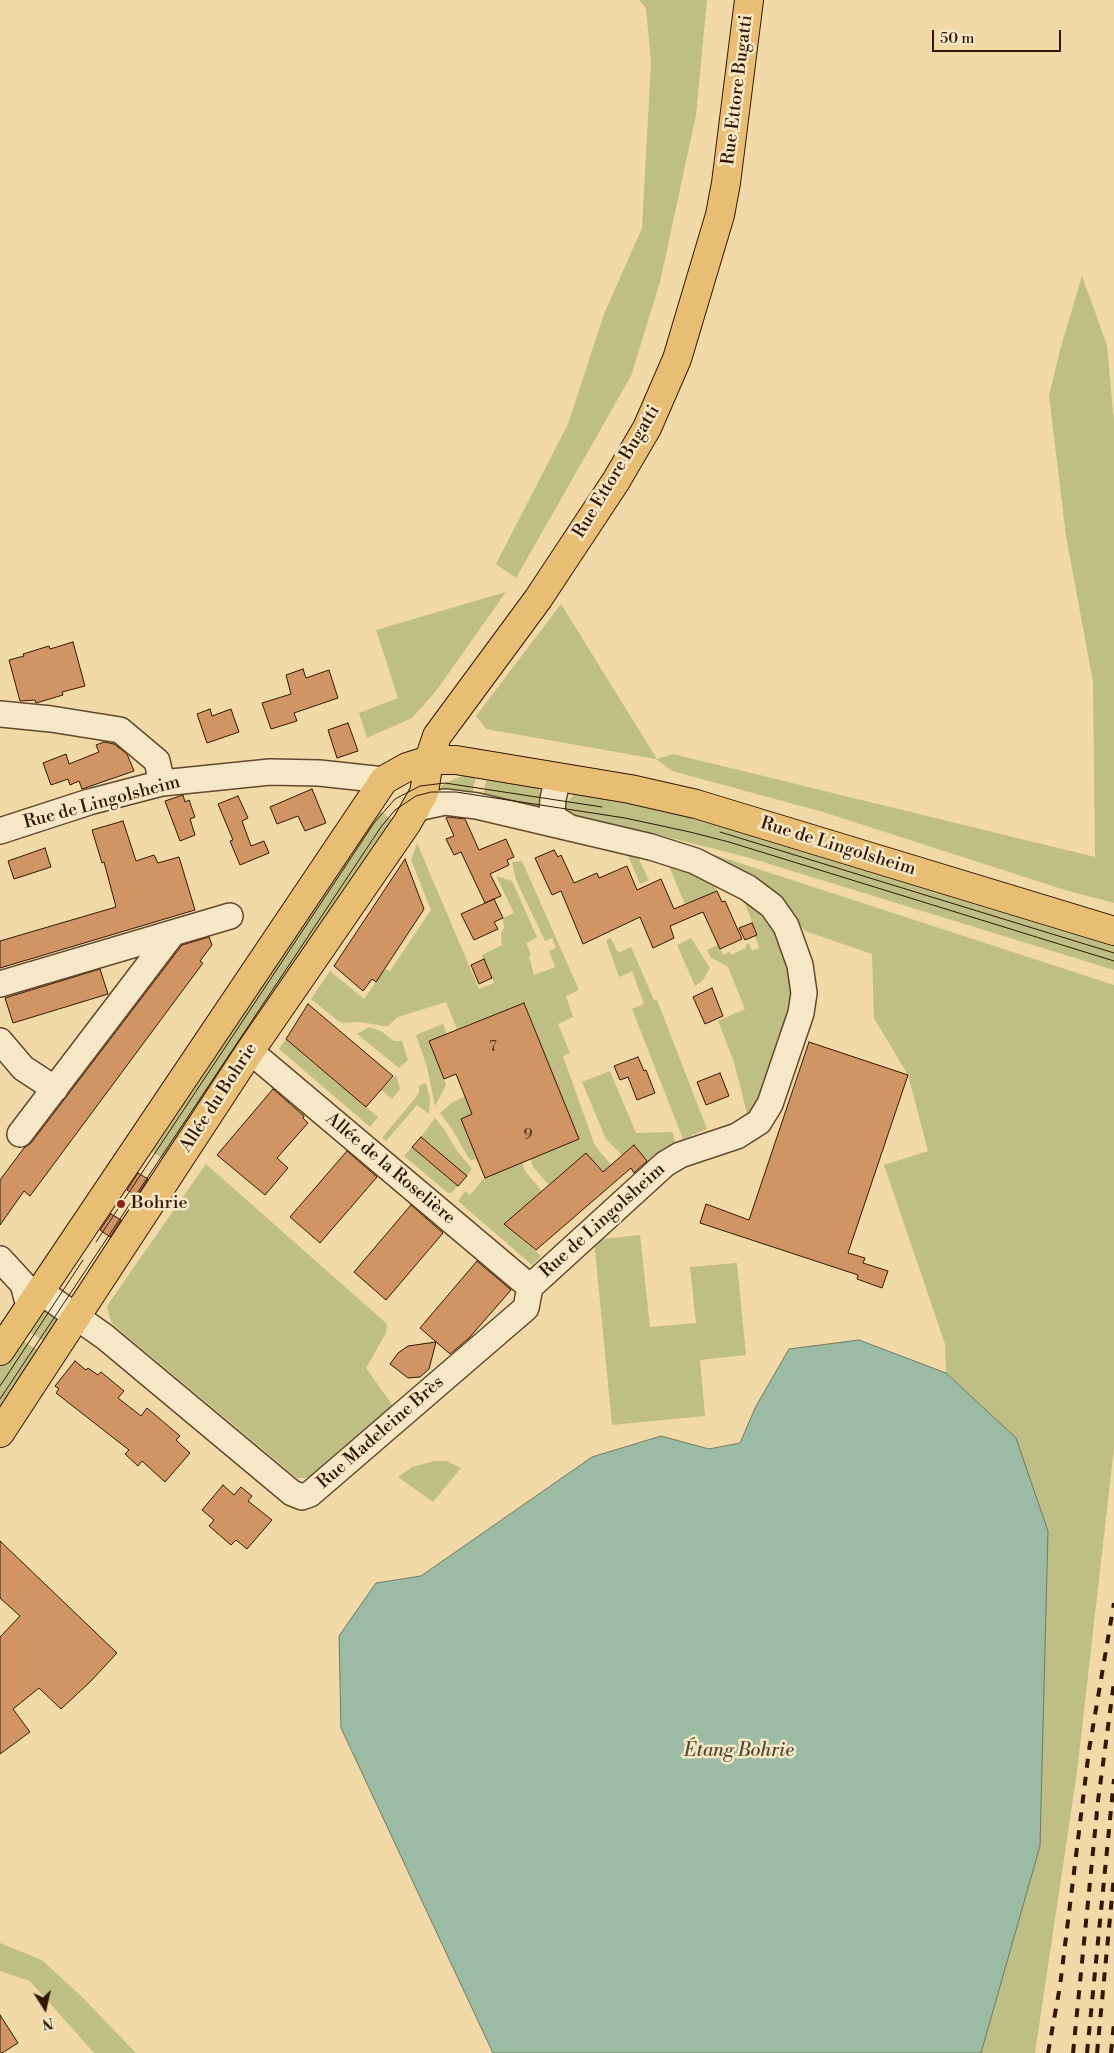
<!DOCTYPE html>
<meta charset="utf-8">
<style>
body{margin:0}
#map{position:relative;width:1114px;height:2053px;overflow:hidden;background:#f1daa8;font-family:"Libre Bodoni",serif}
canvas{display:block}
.north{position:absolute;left:20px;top:1983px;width:50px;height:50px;-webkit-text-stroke:4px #f6e7c6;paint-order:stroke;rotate:170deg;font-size:14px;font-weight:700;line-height:20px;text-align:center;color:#341803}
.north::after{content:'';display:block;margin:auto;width:18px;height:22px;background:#341803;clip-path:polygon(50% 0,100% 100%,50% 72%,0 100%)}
.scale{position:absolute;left:932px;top:30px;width:129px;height:22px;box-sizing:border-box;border:2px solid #341803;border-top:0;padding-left:6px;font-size:15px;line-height:18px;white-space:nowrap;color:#341803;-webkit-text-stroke:4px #f6e7c6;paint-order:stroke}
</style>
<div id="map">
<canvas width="1114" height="2053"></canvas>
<div class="north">N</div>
<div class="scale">50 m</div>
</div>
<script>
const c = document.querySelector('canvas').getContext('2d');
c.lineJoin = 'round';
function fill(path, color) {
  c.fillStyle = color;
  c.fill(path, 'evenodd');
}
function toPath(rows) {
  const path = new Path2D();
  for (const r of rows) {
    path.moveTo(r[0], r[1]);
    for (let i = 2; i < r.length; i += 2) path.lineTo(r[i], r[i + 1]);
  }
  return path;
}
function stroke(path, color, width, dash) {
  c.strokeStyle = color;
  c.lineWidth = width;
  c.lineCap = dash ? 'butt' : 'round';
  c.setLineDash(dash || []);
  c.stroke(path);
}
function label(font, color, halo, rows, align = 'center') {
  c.font = font + ' "Libre Bodoni",serif';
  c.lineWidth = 5;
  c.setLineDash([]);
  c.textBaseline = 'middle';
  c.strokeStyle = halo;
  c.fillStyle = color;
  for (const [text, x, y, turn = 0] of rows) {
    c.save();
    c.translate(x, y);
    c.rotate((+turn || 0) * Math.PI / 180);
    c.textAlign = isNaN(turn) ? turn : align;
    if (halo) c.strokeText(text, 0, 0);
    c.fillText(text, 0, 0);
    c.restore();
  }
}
const green = toPath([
 [639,0,707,0,696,115,660,282,631,376,516,578,496,564,568,424,604,314,642,228,651,63,646,8],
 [1082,276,1107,345,1114,423,1114,903,1065,890,823,812,672,771,656,759,486,729,476,716,561,604,657,759,673,754,1095,857,1093,682,1066,536,1049,396,1060,350],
 [506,592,436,691,412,718,367,738,359,713,398,698,376,630],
 [467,774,476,775,471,800,437,791,445,783],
 [487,777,538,787,541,794,539,805,536,809,482,801],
 [575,794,682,810,1114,941,1114,970,750,858,636,829,634,833,569,817,561,808],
 [373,807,396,822,170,1164,145,1147],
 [417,843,479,989,494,983,482,955,502,945,501,934,504,927,503,918,514,913,496,876,512,881,537,937,526,943,531,955,529,956,534,975,555,967,549,951,556,948,552,938,545,941,516,880,512,862,522,861,579,990,566,996,573,1017,558,1024,570,1053,563,1056,595,1146,621,1176,613,1183,586,1153,549,1185,534,1168,530,1159,579,1139,575,1129,547,1141,543,1129,570,1117,555,1080,514,1097,547,1062,525,1003,457,1029,446,1002,398,1017,388,1026,384,1026,360,1022,343,1023,337,1020,311,999,330,971,364,999,385,969,390,971,431,910,411,860],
 [626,851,637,855,649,880,640,884],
 [712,854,1114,985,1114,1448,1077,1772,1035,2053,981,2053,985,2035,1016,1438,946,1373,945,1344,884,1165,928,1151,908,1075,874,1018,872,954,805,931,771,892],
 [668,864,684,869,715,886,717,891,685,904],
 [744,901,763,913,770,923,790,958,797,989,771,1079,748,1117,734,1062,718,1021,745,1009,728,967,710,957,707,950,718,945,723,955,730,952,731,955,746,948,746,945,749,943,752,951,759,948,755,936,757,935],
 [611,938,617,951,620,952,631,947,654,1000,657,1000,707,1129,683,1139,632,1009,644,1004,632,971,619,977,606,940],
 [691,938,710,968,703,980,695,986,677,945],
 [443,1024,447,1034,429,1041,446,1085,435,1106,427,1067,416,1035],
 [369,1027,381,1031,394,1041,402,1041,408,1060,399,1068,357,1034],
 [286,1039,378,1117,370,1127,279,1049],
 [610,1071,636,1133,673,1132,675,1145,649,1163,634,1145,622,1155,606,1139,582,1082],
 [396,1075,400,1089,392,1099,381,1090],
 [426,1083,430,1099,429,1114,417,1105,386,1141,382,1138,416,1097,419,1092,419,1086],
 [482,1089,506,1100,461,1119,476,1156,499,1147,501,1152,477,1162,476,1159,471,1160,468,1157,452,1129,440,1113,453,1102],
 [435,1118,444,1129,457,1151,472,1169,467,1176,421,1137],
 [412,1147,458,1186,451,1193,448,1193,404,1156],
 [522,1162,525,1171,542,1191,504,1224,541,1256,532,1265,458,1201,465,1191,470,1195,484,1178],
 [206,1164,387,1324,386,1333,366,1368,393,1406,320,1471,306,1478,297,1478,117,1328,112,1323,109,1315,107,1306],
 [640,1235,650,1327,696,1323,690,1267,737,1263,746,1355,700,1360,705,1416,612,1425,594,1240],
 [41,1310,49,1312,58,1319,49,1345,25,1329],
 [19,1338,43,1354,0,1418,0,1367],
 [435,1461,446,1461,461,1468,433,1502,398,1477,412,1467],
 [0,1943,42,1960,82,1997,136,2053,94,2053,30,1981,0,1971]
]);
const water = toPath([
 [859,1340,946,1373,1016,1438,1048,1531,1040,1846,981,2053,493,2053,341,1728,339,1636,376,1583,421,1576,592,1457,661,1436,709,1449,740,1443,756,1406,789,1349,859,1340]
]);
const building = toPath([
 [73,642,85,686,62,692,63,695,36,703,35,700,20,701,9,660,24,656,23,654,49,646,50,649,73,642],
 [303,669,306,678,329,670,338,698,294,713,297,721,271,729,262,703,291,694,286,675,303,669],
 [210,709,212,716,231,709,239,732,207,743,197,714,210,709],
 [348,723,358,751,337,758,328,730,348,723],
 [104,742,114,744,127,754,134,771,82,789,79,781,70,785,68,779,51,785,43,763,66,754,69,764,99,752,96,745,104,742],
 [312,789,326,823,305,831,298,816,277,824,270,807,312,789],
 [183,795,185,802,189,800,195,817,190,819,195,835,180,841,165,801,183,795],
 [238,796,248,818,242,821,251,846,264,841,269,853,240,865,230,841,233,840,218,804,238,796],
 [448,817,465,819,479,850,506,839,514,857,507,860,509,865,490,874,501,896,485,903,461,852,454,855,446,839,454,836,446,818,448,817],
 [123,821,136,861,154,855,158,863,179,857,195,910,0,968,0,941,116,907,104,862,102,863,92,830,123,821],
 [45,848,51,867,14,879,8,861,45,848],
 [554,850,558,857,561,855,574,883,597,873,599,878,627,866,637,890,661,879,674,909,717,891,722,902,725,901,742,939,720,949,703,912,670,926,674,938,653,948,640,917,583,944,561,891,552,895,535,858,554,850],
 [405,859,424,909,376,982,372,979,363,991,334,966,405,859],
 [494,899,503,918,494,922,498,929,474,940,461,914,494,899],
 [752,923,757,935,745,940,739,928,752,923],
 [209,937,212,945,200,961,203,963,30,1196,24,1191,0,1225,0,1180,24,1148,31,1143,182,945,209,937],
 [484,959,492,978,479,984,471,965,484,959],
 [100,969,108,994,13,1023,5,998,100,969],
 [712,988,723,1016,705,1024,693,997,712,988],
 [524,1003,579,1139,485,1178,461,1119,472,1114,456,1074,444,1079,429,1041,524,1003],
 [308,1004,393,1076,366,1107,286,1039,308,1004],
 [809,1042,908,1075,848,1253,865,1258,863,1263,888,1271,882,1288,857,1279,858,1275,700,1223,706,1204,749,1220,809,1042],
 [638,1057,644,1071,646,1070,655,1093,637,1100,628,1077,620,1080,614,1066,638,1057],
 [720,1073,729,1096,706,1105,697,1082,720,1073],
 [273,1089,304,1116,303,1118,308,1123,277,1158,288,1168,265,1195,217,1155,273,1089],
 [421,1137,467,1176,458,1186,412,1147,421,1137],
 [634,1145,647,1161,634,1173,631,1168,536,1250,504,1224,586,1153,603,1172,634,1145],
 [347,1151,377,1177,320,1243,290,1217,347,1151],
 [138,1173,148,1179,137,1196,127,1190,138,1173],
 [411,1205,443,1233,386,1300,354,1272,411,1205],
 [111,1214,121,1220,110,1237,100,1230,111,1214],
 [477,1261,511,1290,469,1338,450,1354,420,1328,477,1261],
 [436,1342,429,1369,420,1377,408,1378,390,1364,398,1353,408,1346,436,1342],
 [75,1361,86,1370,88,1368,98,1375,101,1372,124,1391,118,1398,141,1416,147,1408,180,1436,176,1440,190,1453,165,1482,142,1461,138,1466,125,1454,129,1450,56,1393,59,1389,55,1386,75,1361],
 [223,1485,234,1495,241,1487,252,1496,248,1501,272,1520,247,1549,236,1540,231,1545,209,1526,214,1520,202,1510,223,1485],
 [0,1541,117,1653,90,1682,61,1709,39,1688,13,1709,30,1732,0,1754,0,1637,20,1616,0,1598,0,1541],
 [0,2015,18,2043,2,2053,0,2053,0,2015]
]);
const minor = toPath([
 [0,714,51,719,120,730,157,761,162,783],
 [558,777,553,799,552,813,557,820,570,828],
 [417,808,445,802,477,806,651,847,695,861,748,888,772,906,786,926,800,965,804,993,801,1013,770,1104,759,1122,737,1136,680,1155,665,1164,530,1287],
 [0,831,89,802,162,783,270,772,319,773,384,780],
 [0,984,230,916],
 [0,1041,23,1068,55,1089],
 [250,1051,530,1287],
 [20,1134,173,933],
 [0,1259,23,1284,29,1306],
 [40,1291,105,1337,292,1493,302,1497,310,1494,526,1308,530,1287]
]);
const major = toPath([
 [0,1351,384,780,407,767,429,760,456,760,630,789,696,804,1114,931],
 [0,1433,250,1051,407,823,424,793,429,760,437,736,538,599,616,481,647,428,677,359,720,215,726,183,749,0]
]);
const tram = toPath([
 [720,832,1114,953],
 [96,1242,374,823,395,799,420,786,445,783,602,807],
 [0,1386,83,1260],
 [0,1399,381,827,395,810,416,796,431,792,456,792,625,818,690,832,729,842,1114,961]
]);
const rail = toPath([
 [1048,2053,1060,1986,1089,1750,1114,1603],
 [1073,2053,1098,1801,1114,1682],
 [1087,2053,1114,1779],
 [1097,2053,1114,1876],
 [1111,2053,1114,2023]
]);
const markers = [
 [121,1204,5,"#8f2418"]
];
const numberNames = [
 ["7",493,1047],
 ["9",528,1135]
];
const streetNames = [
 ["Rue Ettore Bugatti",738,90,-83],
 ["Rue Ettore Bugatti",617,472,-59],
 ["Rue de Lingolsheim",102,803,-15],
 ["Rue de Lingolsheim",838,847,17],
 ["Allée du Bohrie",219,1098,-57],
 ["Allée de la Roselière",390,1169,40],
 ["Rue de Lingolsheim",603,1221,-42],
 ["Rue Madeleine Brès",381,1433,-41]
];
const poiNames = [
 ["Bohrie",131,1204]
];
const waterNames = [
 ["Étang Bohrie",739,1751]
];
fill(green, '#bebe85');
fill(water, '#9bbba4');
stroke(water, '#727a64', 1);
fill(building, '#d19464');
stroke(building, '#341803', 1);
stroke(minor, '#63482c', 28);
stroke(major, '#341803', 30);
stroke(minor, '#f6e7c6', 25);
stroke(major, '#e8bd74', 28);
stroke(tram, '#341803', 1);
stroke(rail, '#341803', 4, [9, 9]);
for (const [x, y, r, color] of markers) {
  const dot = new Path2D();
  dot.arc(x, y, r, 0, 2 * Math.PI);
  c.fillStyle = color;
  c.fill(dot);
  stroke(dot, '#f6e7c6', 2);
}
label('15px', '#5b371b', null, numberNames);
label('18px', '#341803', '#f6e7c6', streetNames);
label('18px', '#341803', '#f6e7c6', poiNames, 'left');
label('italic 19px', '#534933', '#f6e7c6', waterNames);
</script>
